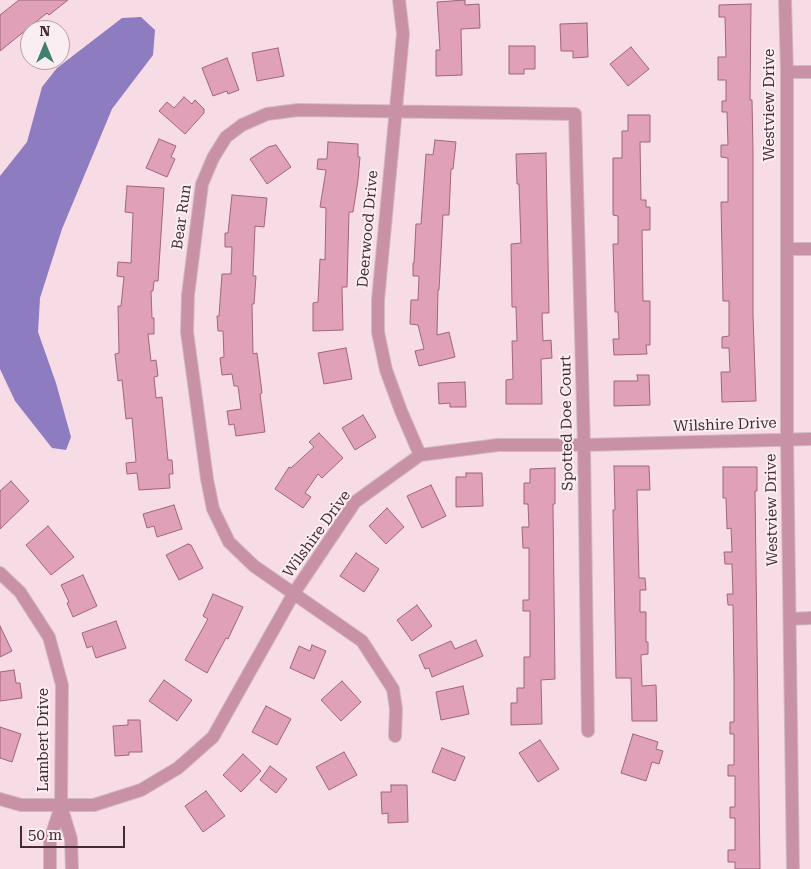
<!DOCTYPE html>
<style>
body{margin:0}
#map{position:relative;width:811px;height:869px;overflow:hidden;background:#f7dce6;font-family:"Roboto Serif",serif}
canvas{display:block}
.north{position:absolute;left:20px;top:20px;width:50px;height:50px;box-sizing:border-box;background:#fbeef2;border:1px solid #b1a0a6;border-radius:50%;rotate:0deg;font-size:14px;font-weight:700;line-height:20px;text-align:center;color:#432a34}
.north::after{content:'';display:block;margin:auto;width:18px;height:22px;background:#3f7f6f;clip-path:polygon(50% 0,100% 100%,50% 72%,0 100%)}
.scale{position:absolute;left:20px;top:826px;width:105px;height:22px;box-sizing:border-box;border:2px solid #432a34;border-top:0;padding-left:6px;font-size:15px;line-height:18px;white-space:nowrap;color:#432a34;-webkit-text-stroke:4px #fbeef2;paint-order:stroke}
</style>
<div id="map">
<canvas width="811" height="869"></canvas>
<div class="north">N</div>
<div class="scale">50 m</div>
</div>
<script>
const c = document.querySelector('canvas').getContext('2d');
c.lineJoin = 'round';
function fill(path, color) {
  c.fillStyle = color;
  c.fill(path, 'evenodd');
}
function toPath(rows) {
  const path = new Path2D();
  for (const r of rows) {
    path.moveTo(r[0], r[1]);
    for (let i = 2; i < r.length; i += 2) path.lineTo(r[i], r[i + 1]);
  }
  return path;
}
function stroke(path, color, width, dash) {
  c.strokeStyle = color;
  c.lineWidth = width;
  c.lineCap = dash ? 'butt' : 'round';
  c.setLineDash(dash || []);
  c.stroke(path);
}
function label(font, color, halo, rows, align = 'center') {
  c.font = font + ' "Roboto Serif",serif';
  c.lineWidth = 4;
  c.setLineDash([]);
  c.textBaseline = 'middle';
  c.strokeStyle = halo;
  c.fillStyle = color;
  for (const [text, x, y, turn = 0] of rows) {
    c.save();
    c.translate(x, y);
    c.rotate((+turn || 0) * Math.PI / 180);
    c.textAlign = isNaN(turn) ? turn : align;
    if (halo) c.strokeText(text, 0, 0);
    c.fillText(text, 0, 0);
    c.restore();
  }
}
const water = toPath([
 [141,17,155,30,153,55,112,109,62,229,40,298,38,332,56,383,71,437,66,450,52,448,15,401,0,369,0,176,27,142,42,87,57,68,122,18]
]);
const building = toPath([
 [19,0,68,0,49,15,47,13,0,51,0,15,19,0],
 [465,0,465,5,479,4,480,28,461,29,462,75,436,76,436,50,440,50,437,2,465,0],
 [751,4,750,100,752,100,753,151,753,315,756,401,722,402,721,372,730,372,729,348,722,348,722,337,729,336,729,301,723,301,721,202,728,202,728,158,721,157,721,145,728,145,727,112,722,112,722,101,726,101,726,80,718,80,718,57,726,57,725,17,719,17,719,5,751,4],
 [587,23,588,57,573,58,573,51,561,51,560,24,587,23],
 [509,46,535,46,535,69,524,69,524,74,509,74,509,46],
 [631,47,649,69,628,86,610,64,631,47],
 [278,48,284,76,257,81,252,53,278,48],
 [227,58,239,90,228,94,227,91,213,96,202,68,227,58],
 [184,97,192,104,195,100,204,109,204,113,185,134,159,111,167,102,174,108,184,97],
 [628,115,650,115,650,142,640,142,641,200,646,200,646,207,650,207,650,230,642,230,643,301,650,301,650,345,646,345,647,354,614,355,613,339,619,339,618,312,615,312,613,244,618,244,618,216,613,215,613,158,622,158,622,131,628,131,628,115],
 [159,139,176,146,171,157,175,159,167,177,146,168,159,139],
 [435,140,456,142,453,169,451,169,449,215,443,215,439,290,438,290,437,335,449,332,455,357,419,366,415,351,424,349,418,325,410,324,411,300,418,300,419,276,413,276,413,263,414,263,416,224,421,224,426,154,433,155,435,140],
 [328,142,358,144,358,157,360,157,358,180,353,212,349,212,347,287,342,287,343,330,313,331,313,303,318,302,320,259,325,260,326,208,320,207,326,170,317,169,318,159,327,159,328,142],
 [276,145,291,167,267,184,250,159,268,147,276,145],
 [546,153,549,313,542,313,543,341,551,340,552,358,541,359,542,404,506,404,506,380,513,379,512,341,517,341,516,307,512,307,511,244,521,243,519,184,517,184,516,154,546,153],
 [127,186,164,188,158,281,154,281,153,291,151,291,152,318,154,318,154,334,148,334,151,361,156,360,158,376,154,377,156,398,162,397,168,460,172,460,173,474,169,474,170,488,139,490,137,473,127,474,126,463,136,462,132,418,126,419,122,380,118,381,115,354,119,353,118,306,121,306,124,277,117,276,118,262,131,263,133,213,125,212,127,186],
 [232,195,267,198,264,227,255,226,253,276,256,276,254,304,252,304,253,354,257,353,262,393,260,394,265,432,236,436,234,424,229,425,227,411,241,409,238,386,234,386,232,374,222,375,220,358,224,357,223,331,218,331,217,316,219,316,222,274,231,274,232,247,225,247,225,233,228,233,232,195],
 [346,348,352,379,324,384,318,353,346,348],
 [637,375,649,375,650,405,614,406,614,381,638,381,637,375],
 [465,382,466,407,450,407,450,403,439,404,438,383,465,382],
 [363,415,376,437,355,450,342,428,363,415],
 [319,433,343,458,322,478,318,474,305,493,311,497,303,508,275,489,289,467,291,468,314,447,309,442,319,433],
 [614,466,649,466,650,490,637,490,639,578,645,578,646,590,640,590,640,612,646,612,646,642,648,642,648,654,641,655,642,686,656,685,657,721,632,721,631,678,616,678,613,510,615,510,614,466],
 [723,467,757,467,757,491,755,491,760,869,735,869,735,862,728,862,728,850,735,850,735,818,730,818,730,807,735,807,735,776,728,776,728,765,734,765,734,734,730,734,730,722,734,722,734,680,733,605,728,605,727,594,733,594,732,564,725,564,724,552,732,552,731,528,727,529,726,498,723,498,723,467],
 [555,468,555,504,553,504,555,679,541,680,542,724,511,725,511,703,517,703,517,688,524,688,524,657,530,657,530,611,523,611,523,600,529,600,529,548,523,548,522,527,529,527,528,504,524,504,524,483,530,483,530,469,555,468],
 [466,473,482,473,483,506,456,507,456,477,466,477,466,473],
 [11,481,29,501,0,529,0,491,11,481],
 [431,485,446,516,422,528,407,496,431,485],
 [174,505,182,529,157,537,154,526,147,528,143,514,174,505],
 [387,508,404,527,386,544,369,526,387,508],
 [48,526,74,557,51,575,26,545,48,526],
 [188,544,191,545,203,568,179,580,166,555,188,544],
 [356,553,379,569,364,592,340,576,356,553],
 [83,575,97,606,73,617,67,603,69,602,61,585,83,575],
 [213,594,243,607,228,639,226,638,207,673,185,660,208,619,203,616,213,594],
 [417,605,432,626,412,641,397,620,417,605],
 [116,621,126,648,96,658,92,646,87,648,82,633,116,621],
 [0,626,12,651,0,657,0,626],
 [476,640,483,656,432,677,429,668,425,669,419,655,451,641,455,649,476,640],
 [312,645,326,651,314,679,290,668,299,646,310,651,312,645],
 [14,670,16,683,20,683,22,698,0,701,0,672,14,670],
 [164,680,192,700,177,721,149,701,164,680],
 [342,681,361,702,341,721,321,700,342,681],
 [463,686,469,714,441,720,436,692,463,686],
 [266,706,291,719,277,745,252,732,266,706],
 [128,720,140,720,142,752,129,752,129,755,115,756,113,726,128,725,128,720],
 [0,727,21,734,12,762,0,758,0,727],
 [633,734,658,742,656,749,663,751,659,764,652,762,646,781,621,773,633,734],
 [540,740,559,769,538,782,519,753,540,740],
 [442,748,465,757,455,781,432,772,442,748],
 [344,752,357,775,329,790,316,767,344,752],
 [243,754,261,771,241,792,223,775,243,754],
 [270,766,287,779,276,793,260,780,270,766],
 [391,785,407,785,408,822,388,823,388,813,382,814,381,792,391,792,391,785],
 [206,791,225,816,203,832,185,806,206,791]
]);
const minor = toPath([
 [399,0,403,34,378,300,378,332,386,370,401,411,420,455],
 [785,0,787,72,787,439,793,869],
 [787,72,811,72],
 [787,249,811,249],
 [0,573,20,592,49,637,62,685,61,806,50,840,50,869],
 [790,619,811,618],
 [395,736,396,709,393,689,362,641,254,566,229,542,213,509,207,479,187,332,188,295,202,184,213,158,226,137,242,125,267,114,298,110,575,114,584,445,588,731],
 [0,799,21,805,94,805,141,790,178,768,213,737,294,593,355,502,420,455,498,445,584,445,811,439],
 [61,806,71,839,72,869]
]);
const streetNames = [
 ["Westview Drive",770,105,-90],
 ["Bear Run",182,217,-82],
 ["Deerwood Drive",368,229,-85],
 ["Spotted Doe Court",567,423,-91],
 ["Wilshire Drive",725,425,-2],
 ["Westview Drive",772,510,-91],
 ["Wilshire Drive",317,534,-54],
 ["Lambert Drive",44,740,-90]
];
fill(water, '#8d7cc0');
fill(building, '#dfa0b8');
stroke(building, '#9f657c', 1);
stroke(minor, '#d3b8c2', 14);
stroke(minor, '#c991a6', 12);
label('15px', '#432a34', '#fbeef2', streetNames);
</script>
